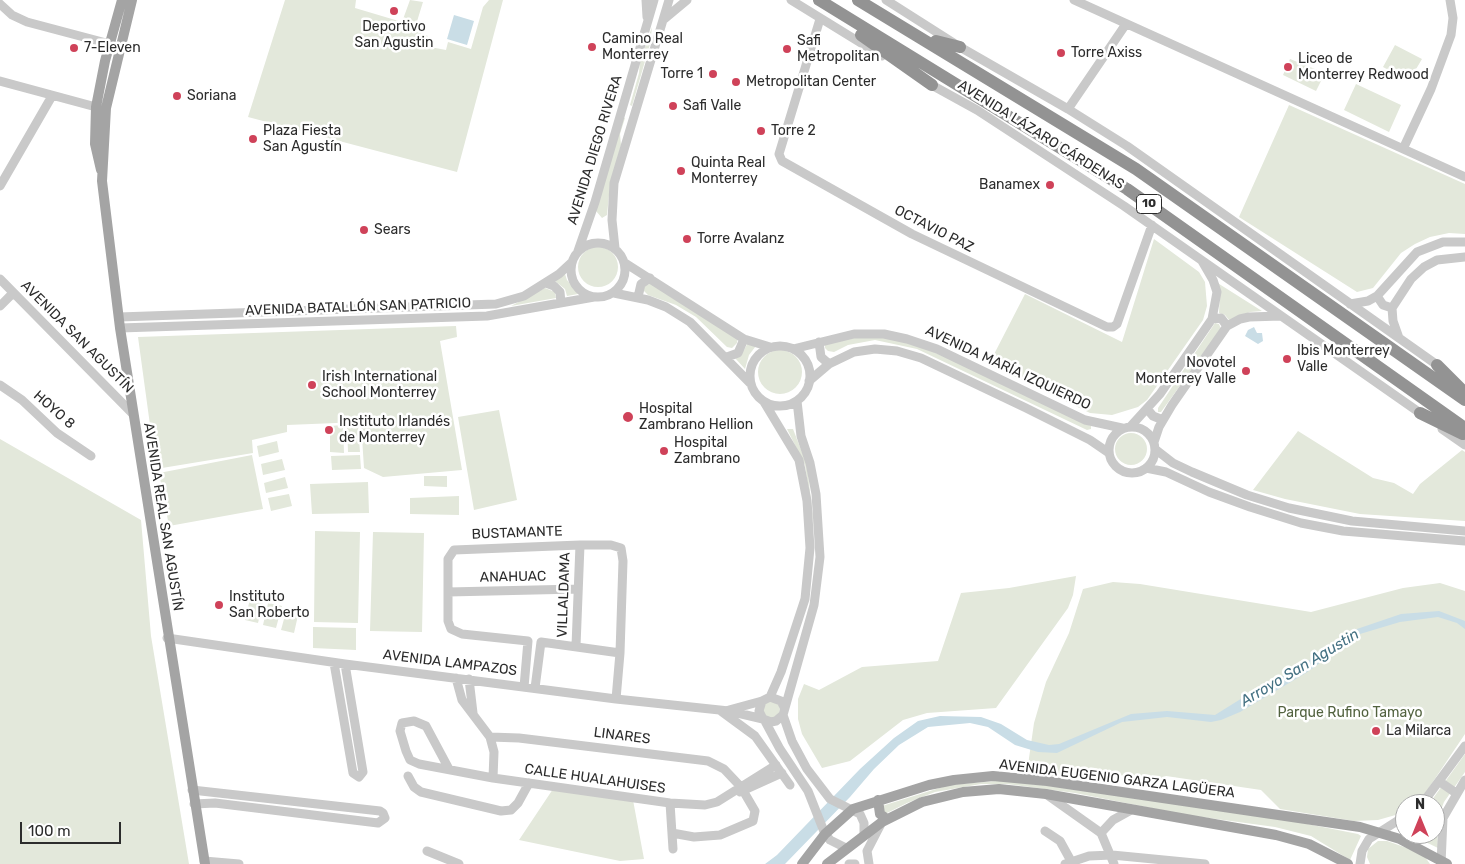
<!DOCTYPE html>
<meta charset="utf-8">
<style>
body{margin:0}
#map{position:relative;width:1465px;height:864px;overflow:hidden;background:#fff;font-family:Rubik,sans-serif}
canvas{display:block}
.north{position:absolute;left:1395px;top:794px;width:50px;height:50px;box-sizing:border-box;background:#fff;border:1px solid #ababab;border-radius:50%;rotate:0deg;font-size:14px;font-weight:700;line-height:20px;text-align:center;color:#2c2c2c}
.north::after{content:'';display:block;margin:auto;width:18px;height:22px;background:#cf4259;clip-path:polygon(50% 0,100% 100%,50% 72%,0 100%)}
.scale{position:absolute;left:20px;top:822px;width:101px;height:22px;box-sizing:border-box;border:2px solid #2c2c2c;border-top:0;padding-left:6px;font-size:15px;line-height:18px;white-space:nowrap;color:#2c2c2c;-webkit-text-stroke:4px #fff;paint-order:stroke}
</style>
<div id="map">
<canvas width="1465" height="864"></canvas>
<div class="north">N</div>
<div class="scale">100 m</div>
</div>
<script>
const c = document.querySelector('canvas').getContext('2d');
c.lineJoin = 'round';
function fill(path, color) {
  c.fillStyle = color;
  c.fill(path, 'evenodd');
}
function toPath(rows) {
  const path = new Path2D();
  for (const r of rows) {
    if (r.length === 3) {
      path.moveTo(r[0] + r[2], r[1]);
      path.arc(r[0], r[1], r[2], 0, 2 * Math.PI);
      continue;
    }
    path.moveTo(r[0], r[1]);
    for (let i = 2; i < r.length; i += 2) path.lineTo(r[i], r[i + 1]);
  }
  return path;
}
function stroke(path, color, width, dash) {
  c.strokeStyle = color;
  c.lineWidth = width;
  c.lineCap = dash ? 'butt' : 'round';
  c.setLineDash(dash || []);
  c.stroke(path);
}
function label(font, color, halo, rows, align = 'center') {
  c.font = font + ' Rubik,sans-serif';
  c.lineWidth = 5;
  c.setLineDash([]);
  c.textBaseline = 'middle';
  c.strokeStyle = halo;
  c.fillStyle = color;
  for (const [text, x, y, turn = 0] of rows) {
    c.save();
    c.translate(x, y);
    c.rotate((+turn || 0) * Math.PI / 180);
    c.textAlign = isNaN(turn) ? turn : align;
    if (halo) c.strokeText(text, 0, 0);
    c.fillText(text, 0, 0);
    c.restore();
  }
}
const green = toPath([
 [285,0,356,0,355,8,402,22,410,0,423,2,414,31,428,36,425,46,446,50,448,42,471,49,483,7,489,0,503,0,457,172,248,117],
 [652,27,650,44,632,106,630,105,639,73,640,61],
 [1395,45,1422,59,1409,81,1383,67],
 [1290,59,1325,73,1316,91,1283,75],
 [1356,84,1401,105,1389,132,1344,110],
 [1289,105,1465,184,1465,234,1449,233,1430,237,1415,244,1401,253,1373,288,1357,292,1239,217],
 [623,117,625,118,620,134,621,145,610,185,607,215,602,218,596,211],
 [1154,239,1199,272,1205,282,1207,306,1203,320,1147,400,1138,407,1112,415,1090,413,989,364,1025,294,1122,342],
 [598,267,20],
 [564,271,567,280,578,294,567,296,565,289,555,281],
 [1216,282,1262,311,1250,312,1229,320,1225,315,1219,313,1220,293],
 [652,283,738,337,737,343,732,348,727,347,696,317,676,305,648,295,644,291,644,286],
 [545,288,555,292,556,298,511,306],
 [1215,323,1219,324,1221,329,1161,412,1158,412,1158,408],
 [456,326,457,337,440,341,462,470,383,477,364,468,361,422,287,425,287,432,252,440,253,453,156,469,138,337],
 [862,335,911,342,983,374,1091,426,1091,429,1087,430,917,349,875,340,848,345,834,352,828,351,825,348,825,344],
 [750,339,759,342,749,355,745,369,735,358,744,350],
 [780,372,22],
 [499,410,517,500,474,510,458,417],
 [343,425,344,453,330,452,330,426],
 [347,425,358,425,360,452,348,452],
 [787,429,793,429,807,465,815,536,805,465],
 [1298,431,1373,478,1394,483,1413,494,1420,484,1462,450,1465,452,1465,521,1360,514,1285,499,1253,490],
 [1131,449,16],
 [0,439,141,520,151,636,189,864,0,864],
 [277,441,279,452,259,457,257,446],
 [252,455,263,509,169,526,159,473],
 [360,455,361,469,332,470,331,456],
 [282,459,285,470,263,475,261,464],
 [424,476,447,476,447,487,424,486],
 [285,477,288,488,266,493,264,483],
 [368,482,369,513,312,514,310,484],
 [289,494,292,506,271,511,268,498],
 [459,496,459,515,410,514,410,498],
 [315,531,360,532,358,623,314,622],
 [373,532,424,533,422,632,370,631],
 [1076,576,1073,595,1068,608,996,708,927,713,903,720,850,761,822,768,802,734,798,719,798,699,804,684,819,690,862,667,938,661,961,593,1009,588],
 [1113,582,1140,584,1311,612,1403,588,1440,583,1465,591,1465,734,1426,792,1414,804,1405,804,1405,810,1399,814,1378,820,1354,821,1280,809,1261,790,1166,776,1159,780,1075,770,1068,771,1060,777,1027,772,1034,723,1046,682,1069,633,1083,589],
 [250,599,263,602,258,623,245,620],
 [268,603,282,606,276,628,263,625],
 [287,608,299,611,294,633,281,630],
 [313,627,356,628,356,650,313,648],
 [771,709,9],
 [1465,754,1465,772,1444,802,1439,815,1437,829,1438,848,1409,834,1435,834,1435,804,1429,804],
 [1007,780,1277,818,1358,834,1361,836,1350,860,1311,836,1275,827,1187,815,1075,793,1007,784,981,784,935,792,907,803,885,814,882,806,949,785],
 [553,789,633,800,644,859,620,861,519,840],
 [1378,841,1387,841,1407,848,1425,857,1430,864,1370,864,1367,857,1368,849]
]);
const water = toPath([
 [454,15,474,21,467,45,447,39],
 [1254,327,1257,333,1262,333,1263,341,1258,344,1245,336,1248,330],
 [1439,611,1465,621,1465,629,1457,623,1438,617,1400,622,1360,634,1306,673,1240,712,1221,720,1211,722,1167,717,1122,722,1057,753,1038,752,1015,745,988,727,970,723,928,727,899,745,874,769,850,797,785,864,765,864,777,855,860,769,894,738,918,721,940,716,981,717,1001,724,1027,740,1049,745,1059,744,1131,714,1167,711,1215,715,1268,682,1290,673,1354,630,1401,614]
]);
const minor = toPath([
 [646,0,647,17],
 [791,0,882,56],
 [886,0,960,47,1068,109,1127,146,1440,367],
 [1074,0,1465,177],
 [0,4,12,15,27,22,110,44],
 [820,19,779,154,782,161,912,234,1107,327,1113,327,1117,324,1152,225],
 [663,20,687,0],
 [0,81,96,107],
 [928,83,977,110,1124,206,1423,415],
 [1068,109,1126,24],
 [1403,149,1431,89,1451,35,1453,18,1450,0],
 [0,186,52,96],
 [598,270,27],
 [615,248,612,220,614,183,669,0],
 [578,251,595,202,654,0],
 [625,263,744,339,770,347],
 [0,279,133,414],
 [546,283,554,286,560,292,561,303],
 [614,293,648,300,666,307,690,322,750,383],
 [1377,296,1383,305,1392,308],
 [638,297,641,284,650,278],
 [1350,304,1368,301,1377,296,1417,252,1443,242,1465,242],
 [0,306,13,293],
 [119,317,496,304,524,296,559,274,572,262],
 [1212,319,1221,318,1227,326],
 [120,328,487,316,594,297],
 [1399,338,1393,321,1392,308,1411,279,1424,267,1437,260,1465,257],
 [819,342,821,357,829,364],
 [780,376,30],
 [793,349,854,334,884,334,907,339,937,349,1085,420,1122,428],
 [727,357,738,353,744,339],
 [809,381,829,364,854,352,875,349,897,351,921,358,1026,408,1090,440,1109,453],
 [0,385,22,400,57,433,91,456],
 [764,402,799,460,807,501,810,548,805,599,781,672,770,697],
 [1148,410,1153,416,1163,420],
 [1130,427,1160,394,1212,319,1217,292,1213,280,1202,261],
 [1132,450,23],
 [1442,429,1465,445],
 [1154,442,1159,427,1172,405,1227,326,1240,319,1249,317,1281,316],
 [1155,449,1173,463,1192,472,1247,495,1289,508,1352,521,1465,531],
 [1146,468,1166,472,1209,492,1250,507,1301,523,1343,531,1465,541],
 [448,592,578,589],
 [167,638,345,664,616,699,729,711,763,719],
 [576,646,580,545],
 [334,663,353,773,359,777,363,772,345,664],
 [456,678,462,700,490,737,494,752,493,778],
 [469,679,473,713],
 [524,687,528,641,462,634,451,629,448,621,448,559,454,550,580,545,611,545,621,548,623,561,620,653,616,699],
 [535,688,541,642,620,653],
 [784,707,781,701,770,697,762,701,759,711,763,719,771,722,776,721,783,715,814,605,820,557,816,494,810,463,801,436,797,401],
 [729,710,762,701],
 [721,711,755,736,790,785],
 [783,715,792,741,807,769,830,799,860,814,864,823,864,834],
 [765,721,780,749,808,791,825,834,830,840,846,848],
 [490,737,519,738,708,761,724,769,741,787,755,811,753,821,720,835,694,837,672,833],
 [449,769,426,726,414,721,402,723,400,731,406,751,410,760,419,764,493,778,670,803,705,805,717,802,776,765],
 [408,776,414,787,421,792,501,811,511,810,518,803,529,783],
 [1440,782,1456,793],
 [192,790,380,811,383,813,385,818,378,823,215,803,194,804],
 [740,792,782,773],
 [1046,794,1101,833,1114,864],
 [670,803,673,849],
 [1422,804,1465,746],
 [1045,831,1060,841,1071,861],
 [1101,833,1113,820,1131,810],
 [427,851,459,864],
 [204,861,239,864],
 [849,864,855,864],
 [869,864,867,851,882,822],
 [1065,864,1089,856,1112,855,1205,864],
 [1360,864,1362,851,1369,839,1405,816],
 [1441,864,1443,818,1465,780]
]);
const major = toPath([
 [132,0,106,108,102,181,120,328,205,864],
 [101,170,95,144,96,107,105,61,122,0],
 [878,800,880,814,887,819],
 [802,864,825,834,853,809,929,785,954,780,993,776,1047,781,1360,827,1400,839,1447,864],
 [827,864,882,822,922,802,963,792,999,789,1046,794,1276,835,1309,844,1348,864]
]);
const highway = toPath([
 [819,0,1127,189,1465,428],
 [858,0,1136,169,1465,400],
 [861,35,932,85],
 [936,41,960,47],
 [1437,365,1465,393],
 [1420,413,1463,434]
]);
const markers = [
 [394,11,5,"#cf4259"],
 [592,47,5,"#cf4259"],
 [74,48,5,"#cf4259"],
 [787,49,5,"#cf4259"],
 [1061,53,5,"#cf4259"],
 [1288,67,5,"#cf4259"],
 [713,74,5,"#cf4259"],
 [736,82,5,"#cf4259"],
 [177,96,5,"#cf4259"],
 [673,106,5,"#cf4259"],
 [761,131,5,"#cf4259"],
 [253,139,5,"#cf4259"],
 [681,171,5,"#cf4259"],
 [1050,185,5,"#cf4259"],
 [364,230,5,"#cf4259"],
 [687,239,5,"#cf4259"],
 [1287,359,5,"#cf4259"],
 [1246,371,5,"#cf4259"],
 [312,385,5,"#cf4259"],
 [628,417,6,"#cf4259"],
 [329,430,5,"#cf4259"],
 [664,451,5,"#cf4259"],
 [219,605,5,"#cf4259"],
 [1376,731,5,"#cf4259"]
];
const shields = [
 [1149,204,25]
];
const shieldNames = [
 ["10",1149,204]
];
const poiNames = [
 ["Deportivo",394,27,"center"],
 ["San Agustin",394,43,"center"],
 ["Camino Real",602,39],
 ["Monterrey",602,55],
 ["Safi",797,41],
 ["Metropolitan",797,57],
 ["7-Eleven",84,48],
 ["Torre Axiss",1071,53],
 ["Liceo de",1298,59],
 ["Monterrey Redwood",1298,75],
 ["Torre 1",703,74,"right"],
 ["Metropolitan Center",746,82],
 ["Soriana",187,96],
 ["Safi Valle",683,106],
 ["Plaza Fiesta",263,131],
 ["San Agustín",263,147],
 ["Torre 2",771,131],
 ["Quinta Real",691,163],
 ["Monterrey",691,179],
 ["Banamex",1040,185,"right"],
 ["Sears",374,230],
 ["Torre Avalanz",697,239],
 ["Ibis Monterrey",1297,351],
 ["Valle",1297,367],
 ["Novotel",1236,363,"right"],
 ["Monterrey Valle",1236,379,"right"],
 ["Irish International",322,377],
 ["School Monterrey",322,393],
 ["Hospital",639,409],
 ["Zambrano Hellion",639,425],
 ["Instituto Irlandés",339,422],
 ["de Monterrey",339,438],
 ["Hospital",674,443],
 ["Zambrano",674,459],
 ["Instituto",229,597],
 ["San Roberto",229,613],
 ["La Milarca",1386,731]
];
const streetNames = [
 ["AVENIDA LÁZARO CÁRDENAS",1041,135,32],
 ["AVENIDA DIEGO RIVERA",595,150,-73],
 ["OCTAVIO PAZ",934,229,27],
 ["AVENIDA BATALLÓN SAN PATRICIO",358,307,-2],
 ["AVENIDA SAN AGUSTÍN",77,337,45],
 ["AVENIDA MARÍA IZQUIERDO",1008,368,25],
 ["HOYO 8",54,410,41],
 ["AVENIDA REAL SAN AGUSTÍN",163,517,81],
 ["BUSTAMANTE",517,533,-2],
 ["ANAHUAC",513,577,-1],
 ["VILLALDAMA",564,595,-88],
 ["AVENIDA LAMPAZOS",450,663,7],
 ["LINARES",622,736,7],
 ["CALLE HUALAHUISES",595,779,8],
 ["AVENIDA EUGENIO GARZA LAGÜERA",1117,779,7]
];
const parkNames = [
 ["Parque Rufino Tamayo",1350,713]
];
const waterNames = [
 ["Arroyo San Agustin",1300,668,-31]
];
fill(green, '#e3e8db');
fill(water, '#c9dde6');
stroke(minor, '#c9c9c9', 9);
stroke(major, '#a4a4a4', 10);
stroke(highway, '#939393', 12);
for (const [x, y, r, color] of markers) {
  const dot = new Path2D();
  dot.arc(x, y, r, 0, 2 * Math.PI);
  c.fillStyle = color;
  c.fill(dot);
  stroke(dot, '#fff', 2);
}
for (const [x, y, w] of shields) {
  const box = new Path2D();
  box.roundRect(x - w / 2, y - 9.5, w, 19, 4);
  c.fillStyle = '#fff';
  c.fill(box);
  stroke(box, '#2c2c2c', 1);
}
label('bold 12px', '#2c2c2c', null, shieldNames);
label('14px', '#2c2c2c', '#fff', poiNames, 'left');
label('14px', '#2c2c2c', '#fff', streetNames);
label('14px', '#52623f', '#fff', parkNames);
label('italic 15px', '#447183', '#fff', waterNames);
</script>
